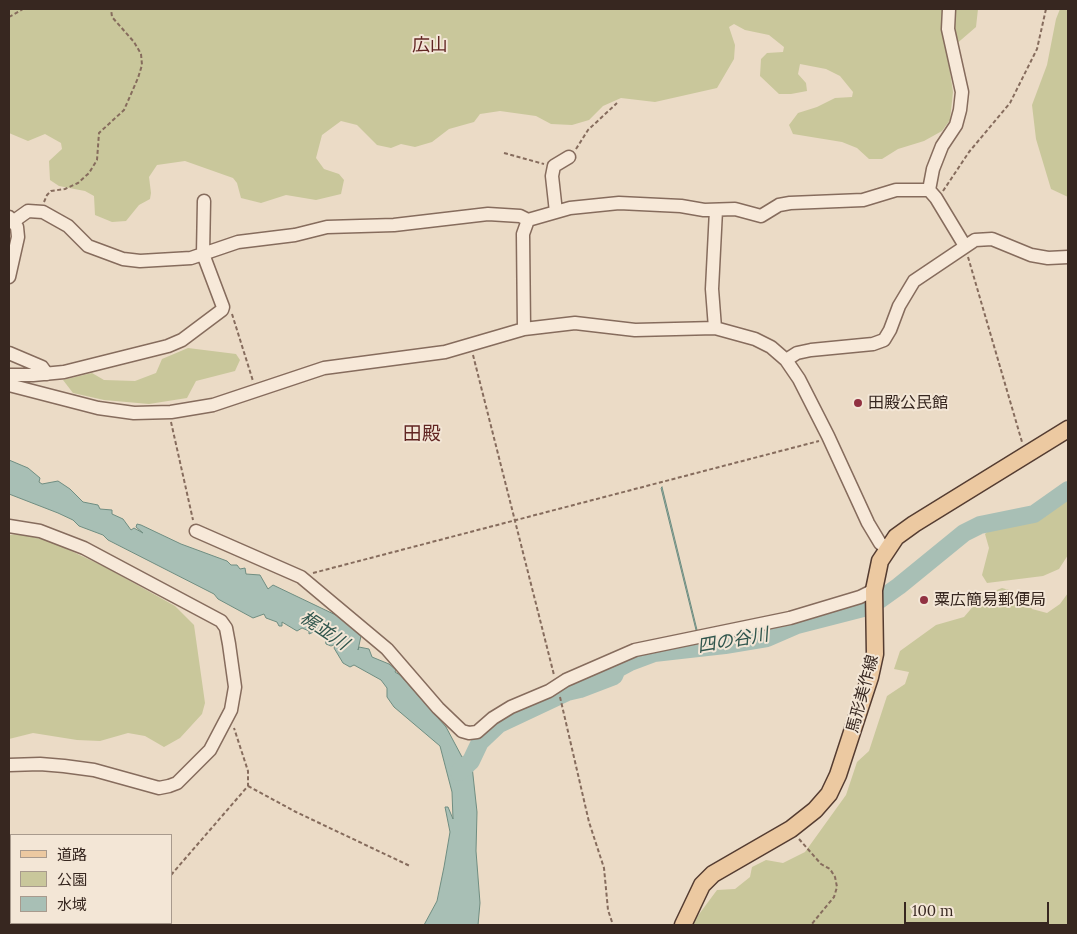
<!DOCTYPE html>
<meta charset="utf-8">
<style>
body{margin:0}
#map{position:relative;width:1077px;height:934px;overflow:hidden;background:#ebdbc6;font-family:Lora,"Noto Sans JP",serif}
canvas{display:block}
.frame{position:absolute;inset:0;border:10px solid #372720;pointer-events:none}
.legend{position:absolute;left:10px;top:834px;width:162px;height:90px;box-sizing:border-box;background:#f3e6d6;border:1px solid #a89a8d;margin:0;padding:6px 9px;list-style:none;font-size:15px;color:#372720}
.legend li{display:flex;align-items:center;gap:10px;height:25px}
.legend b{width:25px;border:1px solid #a89a8d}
.scale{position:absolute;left:904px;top:902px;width:145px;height:22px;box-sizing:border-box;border:2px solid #372720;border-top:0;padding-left:6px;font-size:15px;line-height:18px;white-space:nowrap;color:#372720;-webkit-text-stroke:4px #f3e6d6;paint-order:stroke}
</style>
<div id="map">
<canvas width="1077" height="934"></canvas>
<div class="frame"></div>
<ul class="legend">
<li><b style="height:6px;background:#ecc9a1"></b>道路</li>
<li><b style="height:14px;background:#c9c79b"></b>公園</li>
<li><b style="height:14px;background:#a8bfb5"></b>水域</li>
</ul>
<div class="scale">100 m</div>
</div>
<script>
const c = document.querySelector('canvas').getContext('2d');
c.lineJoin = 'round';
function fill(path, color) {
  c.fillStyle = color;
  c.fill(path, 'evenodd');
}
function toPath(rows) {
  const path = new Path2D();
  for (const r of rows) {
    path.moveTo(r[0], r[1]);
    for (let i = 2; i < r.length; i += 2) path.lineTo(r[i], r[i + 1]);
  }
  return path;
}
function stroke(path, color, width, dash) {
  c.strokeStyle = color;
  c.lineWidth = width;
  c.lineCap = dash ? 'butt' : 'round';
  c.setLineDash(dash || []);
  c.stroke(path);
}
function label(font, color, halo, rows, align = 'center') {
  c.font = font + ' Lora,"Noto Sans JP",serif';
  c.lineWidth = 4;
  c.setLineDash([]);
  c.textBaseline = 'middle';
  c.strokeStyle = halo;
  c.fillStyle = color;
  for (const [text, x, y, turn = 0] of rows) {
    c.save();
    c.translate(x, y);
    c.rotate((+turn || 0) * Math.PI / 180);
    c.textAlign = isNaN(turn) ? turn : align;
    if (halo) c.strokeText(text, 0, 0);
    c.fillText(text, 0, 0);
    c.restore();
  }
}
const green = toPath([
 [9,9,978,9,976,27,947,52,953,92,950,120,942,131,924,141,898,149,882,159,869,159,857,148,842,142,793,134,789,125,798,113,817,107,835,98,852,97,853,92,840,76,826,69,800,64,798,74,806,83,807,91,791,94,779,94,760,76,761,59,767,53,783,52,784,47,769,35,745,30,734,24,729,27,735,45,734,59,717,88,655,102,621,98,603,106,589,120,572,125,551,124,536,116,500,111,480,114,474,122,449,129,432,142,415,147,401,144,391,148,377,145,357,125,341,121,322,135,316,158,324,169,339,174,344,180,341,194,316,200,286,195,261,203,241,198,237,183,233,178,185,161,157,165,149,177,151,193,150,199,139,205,126,221,112,222,95,215,94,196,85,191,59,186,50,180,49,161,62,149,61,143,45,134,28,141,9,133],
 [1060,9,1068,9,1068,197,1051,189,1036,139,1032,105,1047,65,1056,19],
 [188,348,236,354,240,360,235,371,196,381,187,398,149,404,104,400,73,393,63,380,92,373,104,380,135,381,156,373,162,359],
 [1068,494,1068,555,1059,569,1043,576,987,583,982,575,989,548,985,534,993,526,1022,521,1043,512],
 [20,534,50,541,105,567,175,606,194,625,205,703,202,714,180,738,164,747,145,736,128,733,100,741,77,740,33,733,9,739,9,535],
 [1002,588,1023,594,1032,609,1047,613,1060,604,1068,593,1068,925,691,925,717,890,735,889,750,877,752,867,766,860,783,863,805,852,846,795,857,762,869,751,887,696,905,684,909,672,894,669,900,651,936,625,964,617,982,596]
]);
const water = toPath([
 [9,460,28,468,40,478,39,482,42,484,58,481,70,489,83,502,98,505,100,509,112,510,112,514,123,519,131,530,134,528,143,533,136,527,137,524,141,525,181,544,227,561,231,565,237,565,240,569,245,568,246,574,260,575,268,589,273,585,342,618,361,636,358,650,359,647,369,649,372,657,389,664,396,670,395,672,400,675,446,727,462,757,467,759,472,766,477,812,476,851,480,903,478,925,424,925,437,901,444,867,450,832,445,807,448,807,453,819,452,792,440,746,394,707,387,697,387,688,381,680,354,665,350,667,343,663,334,648,336,644,331,646,326,644,325,638,317,635,316,631,309,634,309,631,302,628,297,631,282,622,282,626,279,626,277,622,266,618,264,614,253,618,218,599,214,594,108,540,103,535,79,526,73,520,58,513,9,494,9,460],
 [662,487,698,634,697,634,661,488,662,487]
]);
const river = toPath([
 [459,772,471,761,480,742,499,724,567,692,580,689,614,676,617,669,630,662,654,653,725,645,767,638,797,625,871,606,899,586,964,533,980,525,1034,514,1068,490]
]);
const path = toPath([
 [9,17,23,9],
 [576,149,588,130,617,103],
 [504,153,544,164],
 [943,191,969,152,1010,103,1037,49,1046,9],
 [44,202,47,195,51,191,65,189,78,183,89,173,97,160,99,133,124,110,138,78,142,65,141,54,134,42,112,17,111,9],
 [968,257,1022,442],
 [232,314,253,381],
 [473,355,554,675],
 [171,422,193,520],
 [313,573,819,441],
 [560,697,589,822,604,868,608,910,613,925],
 [248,786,296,812,410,866],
 [799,839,821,864,830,869,835,877,837,887,834,897,811,925],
 [171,875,248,786,248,771,234,728],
 [9,908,11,908],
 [65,923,66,925],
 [128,925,130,923]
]);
const minor = toPath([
 [949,9,948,29,962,92,960,110,956,125,942,146,933,169,929,190,936,198,965,246],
 [556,212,552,176,554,166,569,157],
 [9,217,17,227,18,237,9,277],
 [14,221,28,211,43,212,68,226,88,246,123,259,140,261,191,258,238,242,295,235,327,227,394,225,488,214,520,216,528,220],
 [715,328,712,289,716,210],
 [524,329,523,234,528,220,570,208,619,203,681,206,704,210,735,209,761,216,779,205,790,203,863,200,896,190,929,190],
 [9,353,42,367,47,374],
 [9,375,33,375,64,372,168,346,182,340,222,310,223,307,203,254,204,201],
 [9,385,98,408,134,413,171,412,213,405,324,368,445,352,524,329,575,323,635,330,715,328,755,339,771,347,786,360],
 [9,526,40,531,84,548,221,621,226,628,229,644,235,687,231,710,210,750,177,783,169,786,159,788,94,770,64,766,40,764,9,765],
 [196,531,301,577,387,649,438,708,462,731,469,733,477,732,493,718,511,707,549,691,566,680,635,650,790,618,860,597,874,590],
 [887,549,880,543,868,523,828,436,799,379,786,360,797,353,811,350,873,344,884,340,890,330,899,306,914,281,975,240,992,239,1031,255,1048,258,1068,257]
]);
const major = toPath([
 [683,925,702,885,713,874,791,829,815,810,829,794,838,775,870,677,875,654,874,590,880,561,896,537,914,524,1068,429]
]);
const markers = [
 [858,403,5,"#913141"],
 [924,600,5,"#913141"]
];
const poiNames = [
 ["田殿公民館",868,403],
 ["粟広簡易郵便局",934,600]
];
const streetNames = [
 ["馬形美作線",863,694,-75]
];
const neighbourhoodNames = [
 ["広山",430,46]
];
const waterNames = [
 ["梶並川",324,631,34],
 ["四の谷川",733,641,-10]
];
const quarterNames = [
 ["田殿",422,435]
];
fill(green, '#c9c79b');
fill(water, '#a8bfb5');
stroke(water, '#6f8d81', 1);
stroke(river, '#a8bfb5', 18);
stroke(minor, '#866c5d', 15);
stroke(major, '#543c31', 19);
stroke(path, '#866c5d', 2, [4, 2.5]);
stroke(minor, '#f7e9d9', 12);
stroke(major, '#ecc9a1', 16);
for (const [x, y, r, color] of markers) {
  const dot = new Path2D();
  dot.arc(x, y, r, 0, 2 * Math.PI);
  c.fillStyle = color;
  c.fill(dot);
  stroke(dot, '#f3e6d6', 2);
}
label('16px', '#372720', '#f3e6d6', poiNames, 'left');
label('16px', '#372720', '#f3e6d6', streetNames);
label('18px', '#612522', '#f3e6d6', neighbourhoodNames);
label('italic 18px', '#30564d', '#f3e6d6', waterNames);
label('19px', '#612522', '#f3e6d6', quarterNames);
</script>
